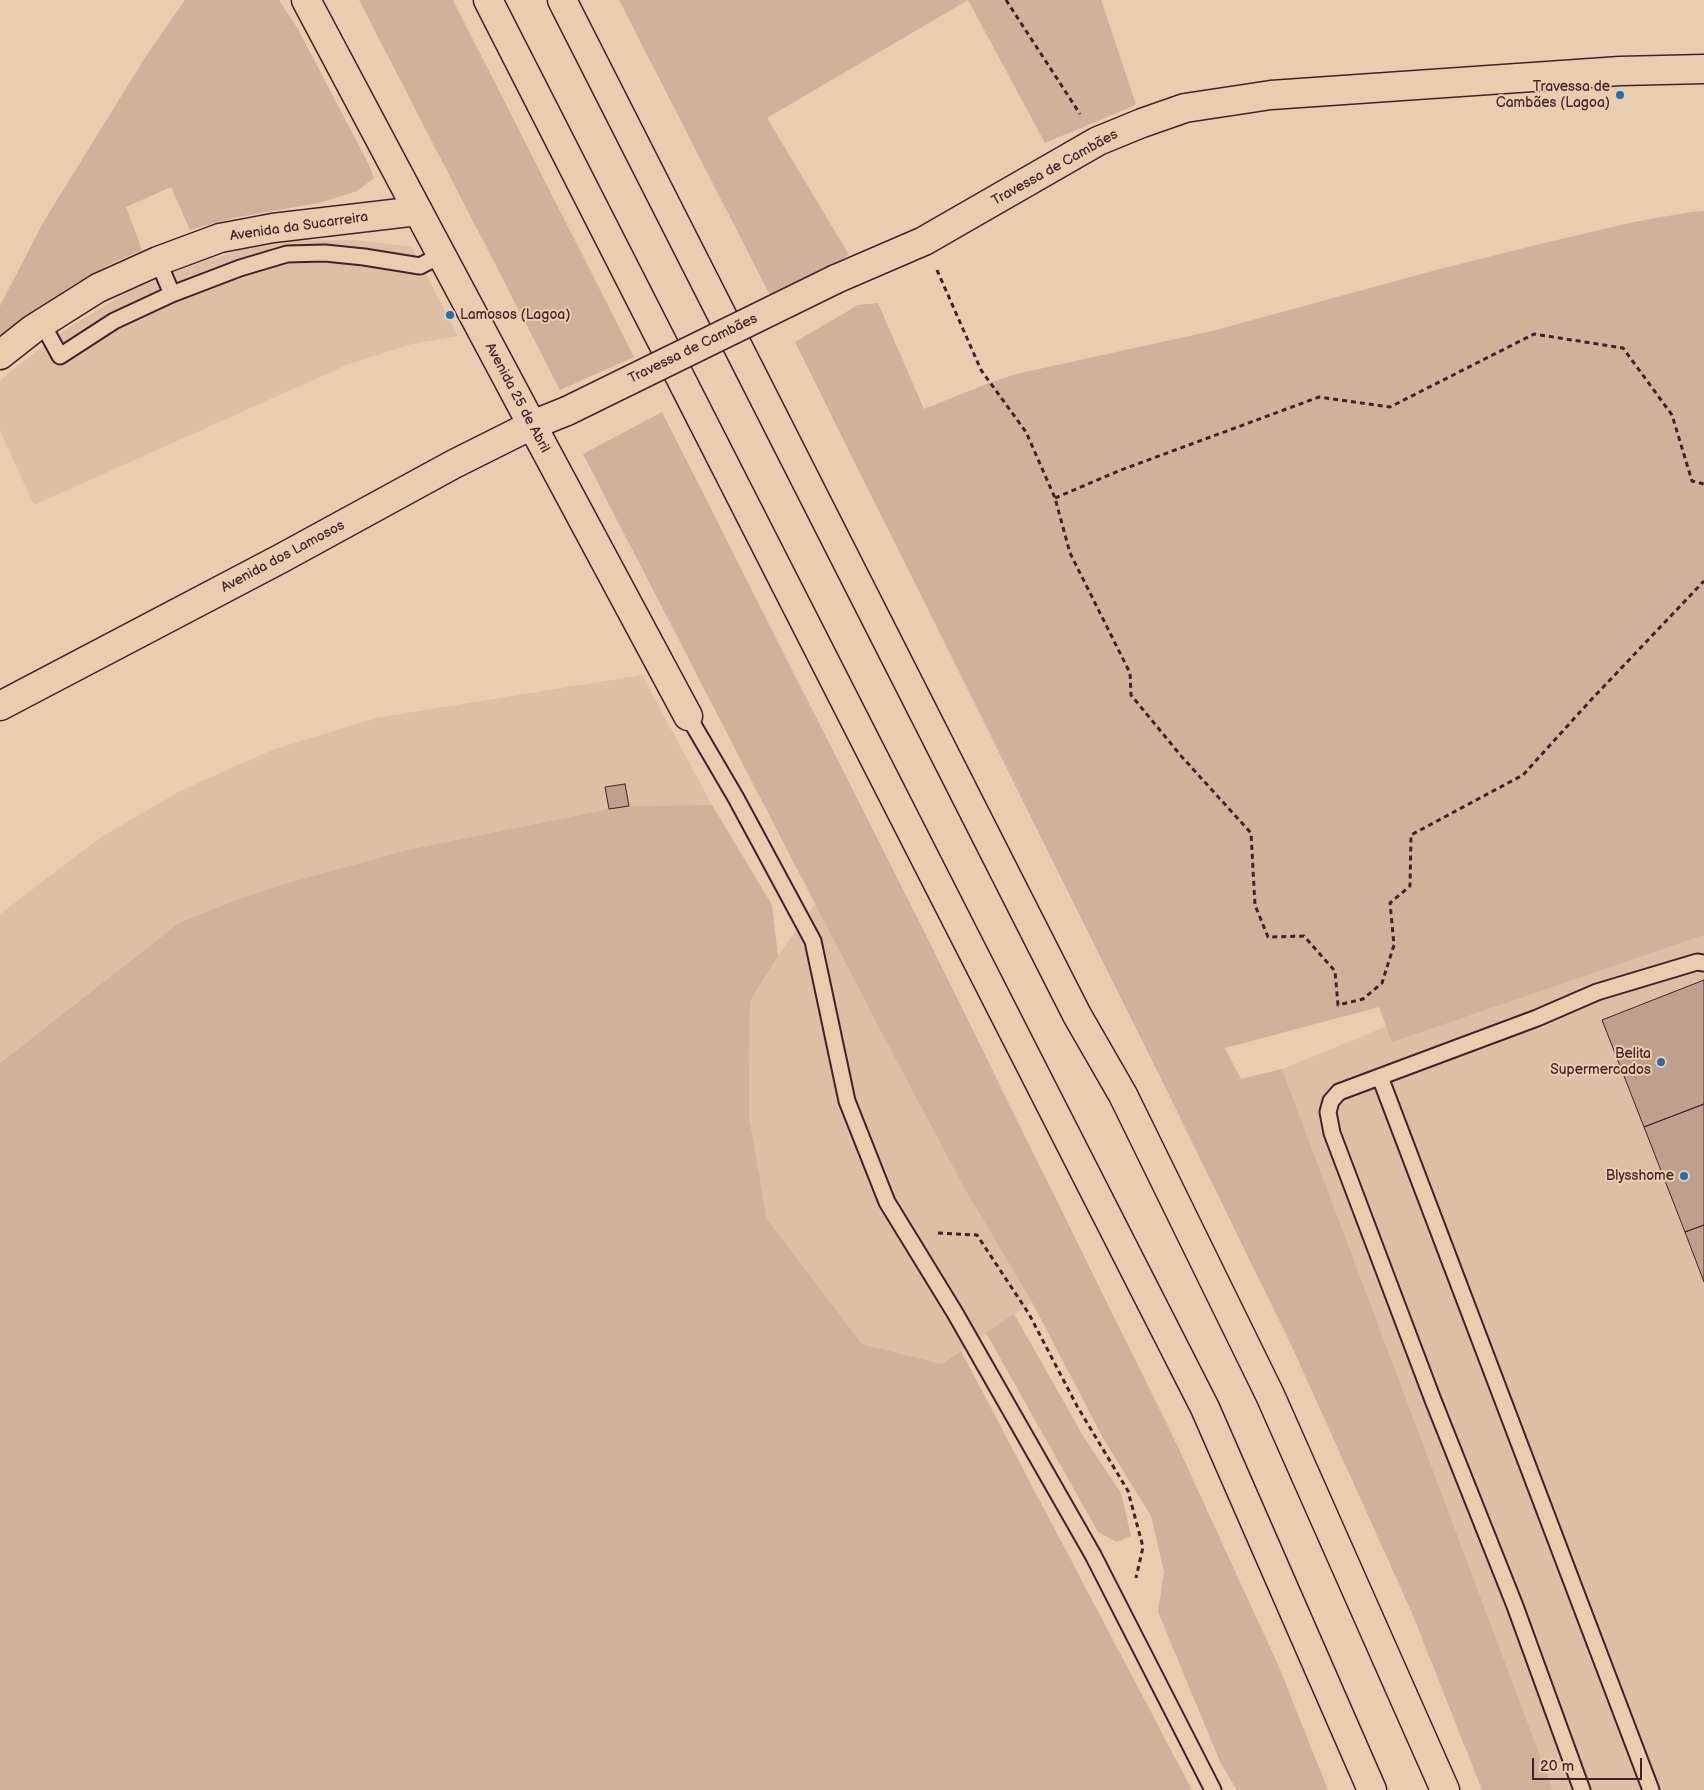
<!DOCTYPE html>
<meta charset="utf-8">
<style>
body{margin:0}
#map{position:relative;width:1704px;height:1790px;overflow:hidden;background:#e8ceaf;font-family:"Balsamiq Sans",sans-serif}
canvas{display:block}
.scale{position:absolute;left:1532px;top:1758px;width:110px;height:22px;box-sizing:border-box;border:2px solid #4a1f2b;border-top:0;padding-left:6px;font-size:15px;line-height:18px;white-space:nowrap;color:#4a1f2b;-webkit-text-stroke:4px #e8ceaf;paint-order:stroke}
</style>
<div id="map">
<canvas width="1704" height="1790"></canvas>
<div class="scale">20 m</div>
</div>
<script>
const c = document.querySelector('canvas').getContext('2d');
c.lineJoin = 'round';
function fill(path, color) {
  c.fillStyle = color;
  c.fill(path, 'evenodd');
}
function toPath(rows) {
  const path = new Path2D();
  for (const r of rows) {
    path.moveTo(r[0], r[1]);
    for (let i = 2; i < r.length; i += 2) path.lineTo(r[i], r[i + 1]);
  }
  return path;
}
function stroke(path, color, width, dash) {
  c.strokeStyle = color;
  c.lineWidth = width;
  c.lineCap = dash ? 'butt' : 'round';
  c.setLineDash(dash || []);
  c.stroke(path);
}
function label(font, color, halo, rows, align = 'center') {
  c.font = font + ' "Balsamiq Sans",sans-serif';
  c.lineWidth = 4;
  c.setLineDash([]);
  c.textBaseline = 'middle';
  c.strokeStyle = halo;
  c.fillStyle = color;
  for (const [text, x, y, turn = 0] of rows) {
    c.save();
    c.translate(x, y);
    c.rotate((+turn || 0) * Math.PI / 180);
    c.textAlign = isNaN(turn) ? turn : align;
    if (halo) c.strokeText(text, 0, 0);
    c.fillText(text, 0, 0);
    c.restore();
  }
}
const built = toPath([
 [359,240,412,247,458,336,412,344,349,364,34,505,0,431,0,381,12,370,66,329,133,289,184,268,236,251,293,241],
 [642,675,712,805,629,806,609,809,407,850,284,884,236,900,179,923,0,1063,0,914,100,838,180,791,272,750,376,718],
 [815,904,878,1026,963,1186,1032,1302,942,1364,862,1344,767,1219,749,1116,750,1001,778,956],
 [1704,935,1704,1790,1553,1790,1282,1069,1387,1026,1392,1041]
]);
const green = toPath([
 [185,0,279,0,298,29,368,163,374,178,357,191,319,203,233,218,190,230,171,187,126,207,142,250,110,264,70,287,0,336,0,306,44,221,146,56],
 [359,0,453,0,634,357,560,390],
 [619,0,1101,0,1136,105,1045,143,968,0,767,118,849,255,772,299],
 [1704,211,1704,935,1392,1042,1379,1007,1225,1048,1241,1079,1282,1069,1553,1790,1482,1790,1412,1613,1293,1349,1174,1105,795,342,858,305,878,303,924,409,989,383,1016,374,1212,331,1436,270,1540,244,1634,222,1691,212],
 [662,412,926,935,1179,1449,1279,1667,1328,1790,1237,1790,1221,1764,1158,1612,1164,1572,1151,1516,1103,1438,1032,1302,963,1186,878,1026,583,454],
 [712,805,772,905,778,956,750,1001,749,1116,767,1219,862,1344,942,1364,961,1351,1192,1790,0,1790,0,1063,179,923,236,900,284,884,407,850,609,809,629,806],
 [1014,1314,1085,1439,1121,1493,1131,1536,1117,1542,1098,1532,986,1333]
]);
const building = toPath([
 [625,784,629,806,609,809,605,787,625,784],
 [1704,980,1704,1104,1644,1127,1602,1020,1704,980],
 [1704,1104,1704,1225,1685,1232,1644,1127,1704,1104],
 [1704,1225,1704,1282,1685,1232,1704,1225]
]);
const path = toPath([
 [1006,0,1080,114],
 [937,270,981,370,1026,432,1055,498,1070,553,1130,673,1131,695,1182,757,1251,833,1255,905,1268,937,1304,936,1335,971,1338,1005,1363,999,1382,983,1394,945,1390,903,1410,886,1411,835,1523,775,1590,701,1704,581],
 [1055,498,1121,470,1319,397,1390,407,1534,334,1623,348,1672,415,1692,481,1704,484],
 [938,1233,977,1235,1029,1314,1077,1406,1128,1491,1143,1547,1136,1578]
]);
const service = toPath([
 [158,261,172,294],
 [42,323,60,356,114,321,172,294,240,268,287,254,325,253,364,257,420,266,441,255],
 [688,716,736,798,813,941,847,1101,887,1202,955,1313,1093,1555,1213,1790],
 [1380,1077,1651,1790],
 [1582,1790,1515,1606,1433,1400,1332,1133,1328,1112,1331,1101,1339,1092,1537,1018,1597,992,1697,962,1704,963]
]);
const minor = toPath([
 [306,0,418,211],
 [0,706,280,559,454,464,532,425,688,716]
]);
const tertiary = toPath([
 [836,279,924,241,1098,141,1142,123,1185,108,1271,95,1620,71,1704,69],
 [0,355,33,329,98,288,158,261,220,238,273,228,418,211,532,425,567,411]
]);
const motorway = toPath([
 [488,0,1205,1408,1372,1790],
 [562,0,1077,1015,1123,1095,1270,1395,1445,1790]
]);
const tertiaryBridge = toPath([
 [567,411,836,279]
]);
const markers = [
 [1620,95,5,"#1f6fb2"],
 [450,315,5,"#1f6fb2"],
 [1661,1062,5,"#1f6fb2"],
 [1684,1176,5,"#1f6fb2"]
];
const poiNames = [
 ["Travessa de",1610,87],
 ["Cambães (Lagoa)",1610,103],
 ["Lamosos (Lagoa)",460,315,"left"],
 ["Belita",1651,1054],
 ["Supermercados",1651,1070],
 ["Blysshome",1674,1176]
];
const streetNames = [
 ["Travessa de Cambães",1055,168,-29],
 ["Avenida da Sucarreira",299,227,-8],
 ["Travessa de Cambães",693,349,-26],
 ["Avenida 25 de Abril",517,398,62],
 ["Avenida dos Lamosos",283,557,-28]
];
fill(built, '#dbc0a5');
fill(green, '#cfb299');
fill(building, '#bea08d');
stroke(building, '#4a1f2b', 1);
stroke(service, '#4a1f2b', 19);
stroke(minor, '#4a1f2b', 31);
stroke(tertiary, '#4a1f2b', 31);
stroke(motorway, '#4a1f2b', 31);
stroke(path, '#4a1f2b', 3, [5, 4]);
stroke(service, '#e8ceaf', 15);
stroke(minor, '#e8ceaf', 28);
stroke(tertiary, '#e8ceaf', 28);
stroke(motorway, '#e8ceaf', 28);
stroke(tertiaryBridge, '#4a1f2b', 31, []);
stroke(tertiaryBridge, '#e8ceaf', 28);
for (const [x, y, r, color] of markers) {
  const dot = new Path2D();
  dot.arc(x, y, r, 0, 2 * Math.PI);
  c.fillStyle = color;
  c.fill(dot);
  stroke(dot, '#e8ceaf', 2);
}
label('14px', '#4a1f2b', '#e8ceaf', poiNames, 'right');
label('14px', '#4a1f2b', '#e8ceaf', streetNames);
</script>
